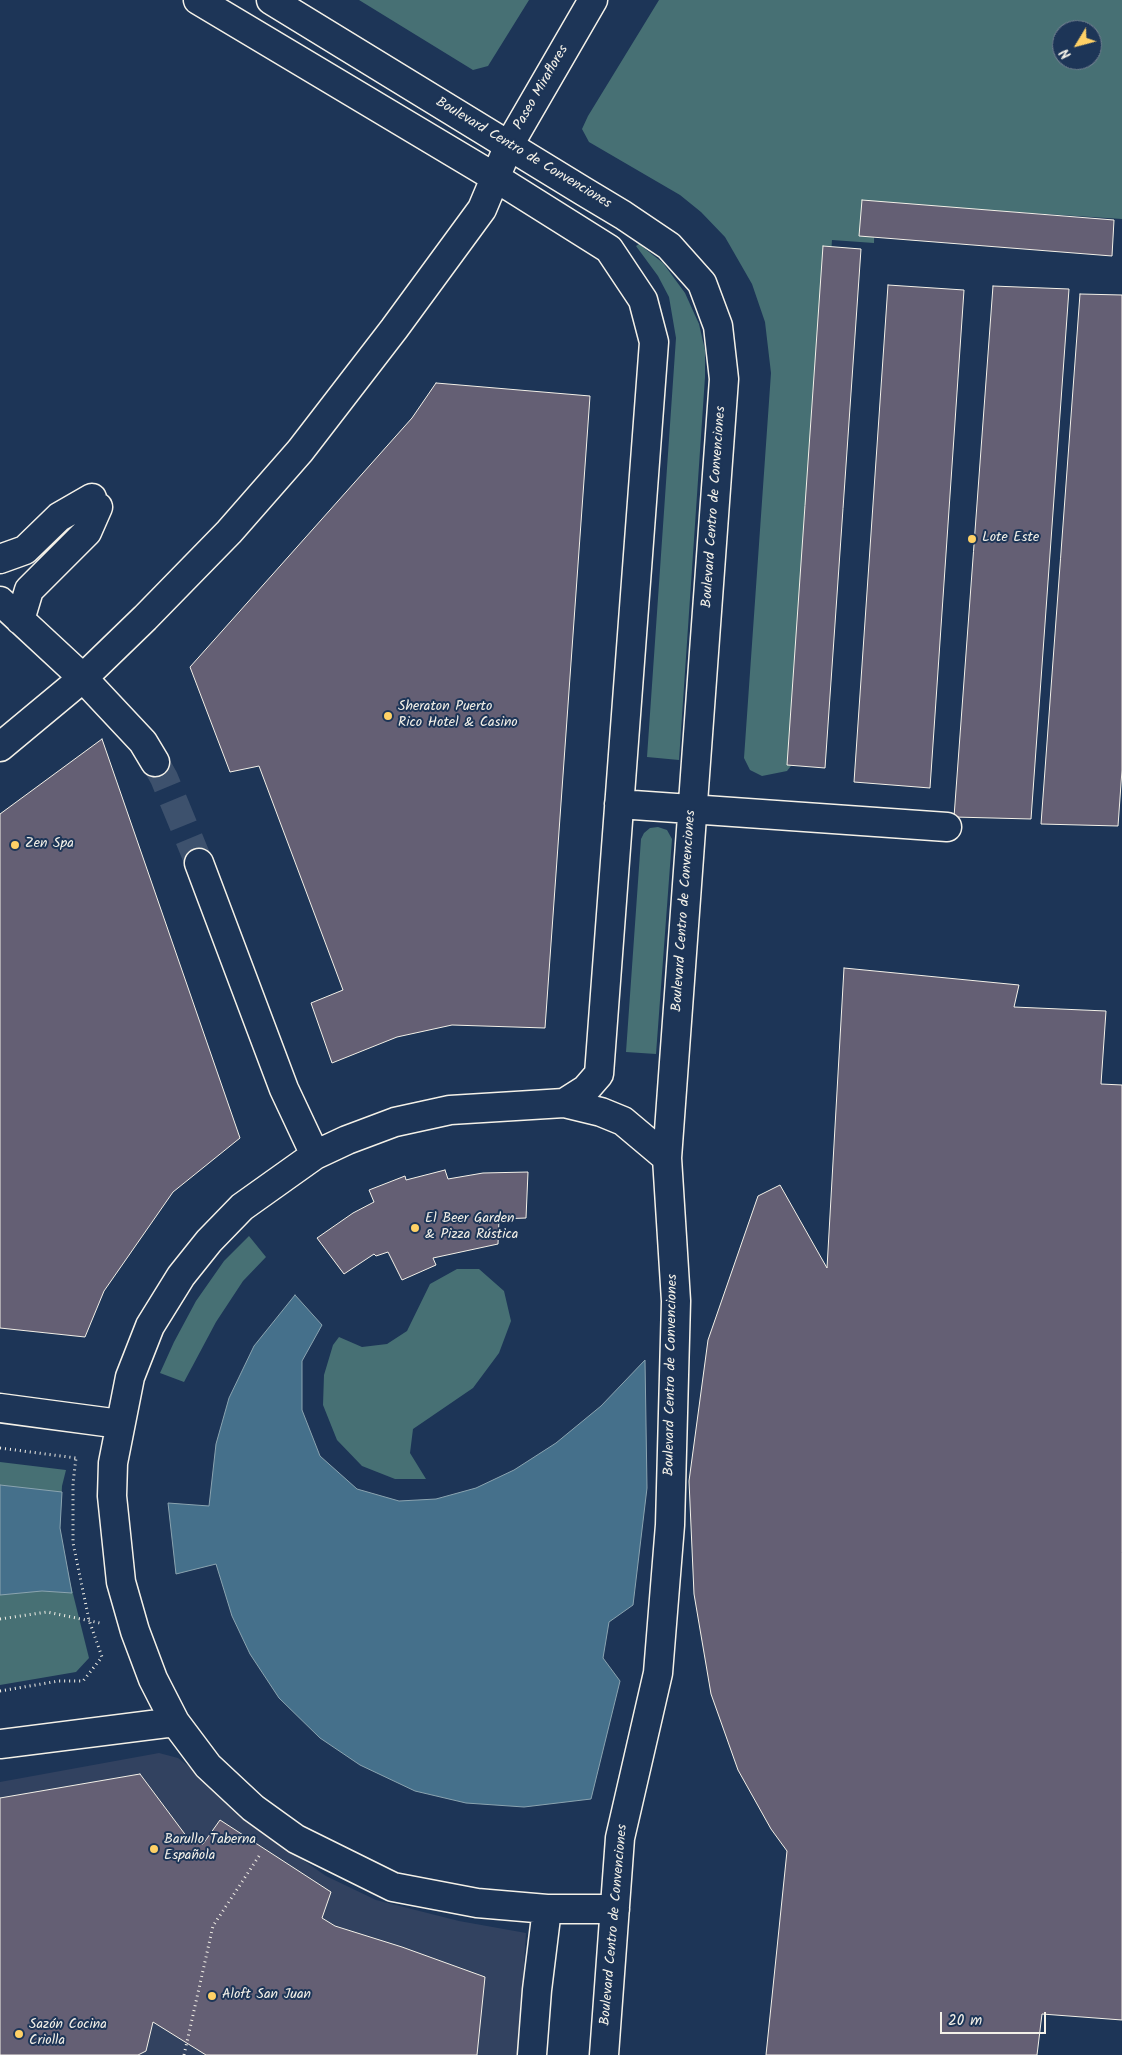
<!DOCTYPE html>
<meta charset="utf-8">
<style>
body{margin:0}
#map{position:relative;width:1122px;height:2055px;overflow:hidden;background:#1d3557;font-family:Kalam,sans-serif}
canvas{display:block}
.north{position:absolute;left:1052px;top:20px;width:50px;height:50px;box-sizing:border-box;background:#1d3557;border:1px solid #738091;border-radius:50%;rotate:233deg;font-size:14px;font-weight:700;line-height:20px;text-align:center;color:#f4f1e8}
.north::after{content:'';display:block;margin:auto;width:18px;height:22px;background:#ffd166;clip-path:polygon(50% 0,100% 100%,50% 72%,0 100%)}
.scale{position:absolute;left:940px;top:2012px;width:106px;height:22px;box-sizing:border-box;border:2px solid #f4f1e8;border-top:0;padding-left:6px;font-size:15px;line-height:18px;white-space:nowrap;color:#f4f1e8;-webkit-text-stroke:4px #1d3557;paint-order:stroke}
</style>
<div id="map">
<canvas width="1122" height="2055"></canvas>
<div class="north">N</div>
<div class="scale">20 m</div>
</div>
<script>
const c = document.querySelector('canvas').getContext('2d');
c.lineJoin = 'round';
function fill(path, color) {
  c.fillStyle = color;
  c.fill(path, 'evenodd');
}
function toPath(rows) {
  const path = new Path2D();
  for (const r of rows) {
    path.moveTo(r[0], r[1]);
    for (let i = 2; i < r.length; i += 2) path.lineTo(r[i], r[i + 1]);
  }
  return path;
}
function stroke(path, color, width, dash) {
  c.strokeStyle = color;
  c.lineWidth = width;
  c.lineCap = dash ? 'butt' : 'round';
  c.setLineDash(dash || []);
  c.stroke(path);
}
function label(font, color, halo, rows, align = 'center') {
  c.font = font + ' Kalam,sans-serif';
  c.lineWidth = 4;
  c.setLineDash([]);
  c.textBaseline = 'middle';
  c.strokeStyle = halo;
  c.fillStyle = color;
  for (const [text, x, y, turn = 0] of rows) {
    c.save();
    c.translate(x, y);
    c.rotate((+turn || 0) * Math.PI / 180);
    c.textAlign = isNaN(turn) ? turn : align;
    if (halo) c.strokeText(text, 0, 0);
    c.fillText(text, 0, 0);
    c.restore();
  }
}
const built = toPath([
 [159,1753,178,1758,200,1775,225,1801,268,1836,326,1876,376,1900,459,1921,526,1933,518,2055,0,2055,0,1782]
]);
const green = toPath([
 [359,0,529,0,488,66,473,70],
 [659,0,1122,0,1122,219,875,203,874,243,832,240,794,762,787,771,762,776,750,770,744,758,771,373,765,322,752,284,725,237,701,212,680,195,589,142,582,129,588,116],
 [1062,30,1092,30,1092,60,1062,60],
 [639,244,663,263,685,293,699,324,705,350,705,377,679,760,647,757,676,338,669,297,658,276,636,246],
 [658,827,667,830,672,839,656,1054,626,1052,641,839,644,833,650,828],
 [249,1236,266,1257,243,1281,216,1322,184,1382,160,1373,174,1342,196,1301,224,1261],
 [457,1269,479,1269,504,1291,511,1321,499,1353,473,1388,413,1429,410,1453,426,1479,395,1479,362,1466,337,1440,323,1405,324,1375,333,1345,339,1337,362,1347,387,1344,407,1331,430,1284],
 [0,1462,66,1470,62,1486,60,1528,66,1566,89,1658,76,1672,0,1685]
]);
const water = toPath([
 [295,1295,322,1325,302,1361,302,1410,320,1456,357,1489,399,1501,436,1499,476,1488,514,1470,556,1443,601,1406,645,1360,647,1488,633,1605,609,1622,603,1658,620,1681,591,1799,524,1807,466,1803,415,1791,360,1765,320,1738,279,1698,250,1654,232,1616,216,1564,176,1574,168,1503,209,1506,216,1444,229,1398,254,1346,295,1295],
 [0,1485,62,1492,60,1528,72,1593,42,1591,0,1595,0,1485]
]);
const building = toPath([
 [862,200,1114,220,1112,256,859,236,862,200],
 [823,246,861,249,825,768,787,765,823,246],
 [888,285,964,290,930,788,854,782,888,285],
 [993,286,1069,289,1031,819,954,817,993,286],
 [1080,294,1122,295,1122,770,1118,826,1041,824,1080,294],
 [436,383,590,396,545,1028,452,1025,397,1037,332,1063,311,1003,343,990,259,766,230,772,190,667,412,418,436,383],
 [102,739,240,1138,173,1192,104,1291,85,1337,0,1328,0,814,102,739],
 [844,968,1019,985,1014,1007,1106,1011,1101,1084,1122,1085,1122,2020,1042,2014,1037,2055,766,2055,787,1851,771,1829,738,1770,711,1694,694,1594,689,1481,708,1340,758,1196,780,1185,827,1268,844,968],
 [445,1170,448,1179,483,1173,528,1172,526,1218,499,1219,498,1244,433,1258,436,1265,402,1280,388,1252,376,1256,374,1254,344,1274,317,1238,353,1213,374,1202,369,1190,405,1176,406,1180,445,1170],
 [140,1774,190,1841,203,1844,220,1820,331,1892,322,1918,335,1926,402,1947,485,1977,477,2055,206,2055,153,2022,146,2051,138,2055,0,2055,0,1798,140,1774]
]);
const minorTunnel = toPath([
 [155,762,164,778,199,863]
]);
const path = toPath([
 [0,1448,76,1458],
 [0,1619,47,1612,100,1623],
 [0,1691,59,1681,83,1681,102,1657,89,1620,73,1543,73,1483,76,1458],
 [184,2055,213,1926,261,1853]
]);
const minor = toPath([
 [198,0,496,178,609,249,643,300,654,342,599,1074,586,1089,564,1103],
 [271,0,583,191,623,215,669,246,702,283,718,326,724,379,667,1158,676,1301,670,1525,658,1673,620,1838,604,2055],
 [0,559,25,550,59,517,92,498],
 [0,601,83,678,143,742,155,762],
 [20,620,29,590,87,532,98,507],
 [0,747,83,678,145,618,229,532,300,451,394,329,482,209,509,145,593,0],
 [619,804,947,827],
 [199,863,284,1089,315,1155],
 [0,1408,120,1424],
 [0,1744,175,1722],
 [615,1909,547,1909,477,1903,393,1887,296,1839,253,1808,208,1766,175,1722,153,1679,135,1631,121,1582,112,1496,113,1463,130,1377,150,1326,181,1276,209,1241,242,1207,315,1155,347,1140,395,1122,450,1110,564,1103,601,1112,623,1121,667,1158],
 [532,2055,537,1990,547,1909]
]);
const markers = [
 [972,539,5,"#ffd166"],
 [388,716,5,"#ffd166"],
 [15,845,5,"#ffd166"],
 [415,1228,5,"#ffd166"],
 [154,1849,5,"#ffd166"],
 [212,1996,5,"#ffd166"],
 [19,2034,5,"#ffd166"]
];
const streetNames = [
 ["Paseo Miraflores",542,88,-60],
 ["Boulevard Centro de Convenciones",523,154,31],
 ["Boulevard Centro de Convenciones",715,507,-86],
 ["Boulevard Centro de Convenciones",685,911,-86],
 ["Boulevard Centro de Convenciones",672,1375,-89],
 ["Boulevard Centro de Convenciones",615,1925,-85]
];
const poiNames = [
 ["Lote Este",982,539],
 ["Sheraton Puerto",398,708],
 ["Rico Hotel & Casino",398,724],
 ["Zen Spa",25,845],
 ["El Beer Garden",425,1220],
 ["& Pizza Rústica",425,1236],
 ["Barullo Taberna",164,1841],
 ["Española",164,1857],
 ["Aloft San Juan",222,1996],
 ["Sazón Cocina",29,2026],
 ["Criolla",29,2042]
];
fill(built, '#324260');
fill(green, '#477074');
fill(water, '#45708b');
stroke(water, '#8ba4b0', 1);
fill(building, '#645f74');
stroke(building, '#f4f1e8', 1);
stroke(minorTunnel, '#3d516d', 28, [28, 14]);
stroke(minor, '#f4f1e8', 31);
stroke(path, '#f4f1e8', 3, [1, 4]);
stroke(minor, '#1d3557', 28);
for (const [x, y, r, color] of markers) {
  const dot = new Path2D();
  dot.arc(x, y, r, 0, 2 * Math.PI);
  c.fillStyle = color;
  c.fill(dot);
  stroke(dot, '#1d3557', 2);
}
label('14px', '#f4f1e8', '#1d3557', streetNames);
label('14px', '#f4f1e8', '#1d3557', poiNames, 'left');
</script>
